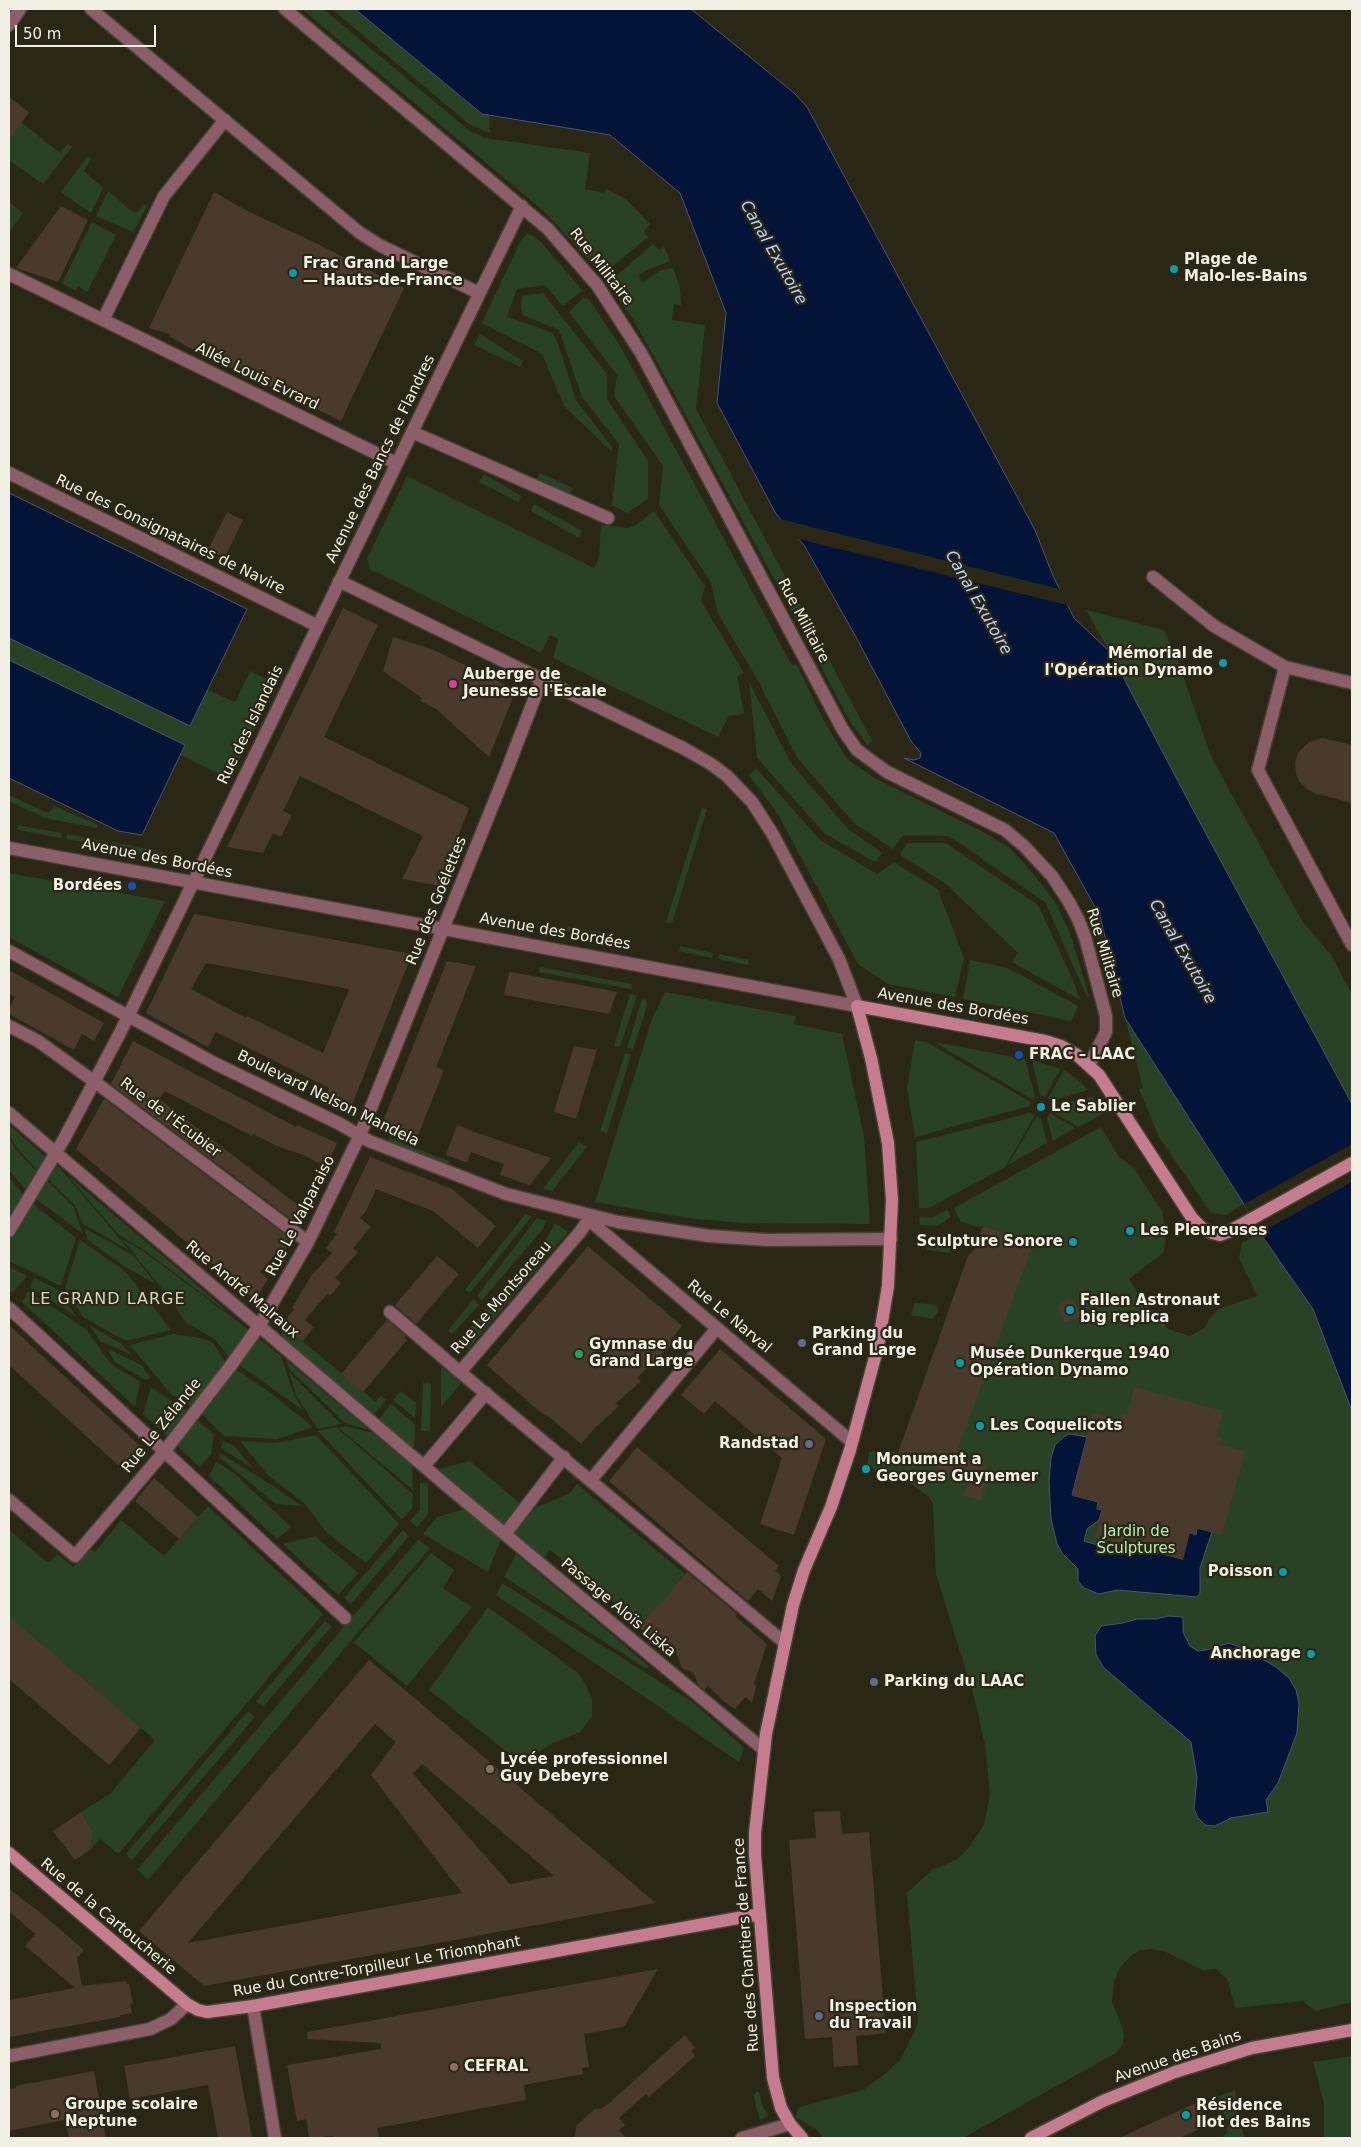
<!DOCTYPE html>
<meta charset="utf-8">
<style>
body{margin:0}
#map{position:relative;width:1361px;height:2147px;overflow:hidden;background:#2b2716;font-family:"DejaVu Sans",sans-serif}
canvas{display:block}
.frame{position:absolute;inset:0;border:10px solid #f2f0e5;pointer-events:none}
.scale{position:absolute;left:15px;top:25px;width:141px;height:22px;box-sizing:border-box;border:2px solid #f2f0e5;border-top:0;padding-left:6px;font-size:15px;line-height:18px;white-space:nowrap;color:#f2f0e5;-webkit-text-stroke:4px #2b2716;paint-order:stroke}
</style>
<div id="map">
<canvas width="1361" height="2147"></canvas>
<div class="frame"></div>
<div class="scale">50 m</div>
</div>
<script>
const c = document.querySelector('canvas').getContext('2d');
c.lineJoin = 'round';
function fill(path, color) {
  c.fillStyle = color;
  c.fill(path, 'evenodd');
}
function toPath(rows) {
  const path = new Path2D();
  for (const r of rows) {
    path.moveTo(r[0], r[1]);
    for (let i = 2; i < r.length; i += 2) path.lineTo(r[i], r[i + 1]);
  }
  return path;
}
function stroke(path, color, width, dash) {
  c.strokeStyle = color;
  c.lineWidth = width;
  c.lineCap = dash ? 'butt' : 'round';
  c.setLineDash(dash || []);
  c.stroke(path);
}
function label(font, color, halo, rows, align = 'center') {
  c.font = font + ' "DejaVu Sans",sans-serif';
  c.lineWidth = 4.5;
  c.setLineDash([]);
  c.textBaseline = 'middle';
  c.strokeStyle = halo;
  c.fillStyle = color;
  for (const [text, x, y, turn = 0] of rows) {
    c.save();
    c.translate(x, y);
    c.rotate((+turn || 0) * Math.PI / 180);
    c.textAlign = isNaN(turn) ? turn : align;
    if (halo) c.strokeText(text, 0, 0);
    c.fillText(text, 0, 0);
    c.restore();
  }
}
const green = toPath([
 [302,9,323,9,471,132,485,138,590,153,585,189,604,193,606,188,627,200,650,224,644,231,648,237,602,275,546,213],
 [332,9,355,9,482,114,489,114,490,133,469,124],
 [21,122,60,153,68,143,72,147,43,184,9,160,9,140],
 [88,156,91,159,84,171,103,188,91,213,61,192],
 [108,191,128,208,137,213,143,204,147,206,133,232,96,216],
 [9,202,23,213,9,232],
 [92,222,116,235,87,292,78,286,76,291,62,283],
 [527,234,532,235,540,241,582,290,563,306,545,285,517,289,507,317,540,328,553,334,556,338,576,400,612,447,612,452,564,406,542,354,482,323,521,240],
 [653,244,659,250,664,246,670,261,645,271,639,275,642,283,661,270,673,268,680,288,681,305,674,304,672,320,705,325,696,409,821,644,812,649,656,360,631,316,607,284],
 [543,293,607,374,607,399,648,461,648,499,627,513,612,505,619,444,582,397,559,330,523,315,521,307,522,296],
 [583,298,589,299,622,349,791,664,797,665,822,717,842,751,851,762,876,779,985,833,1010,848,1030,870,1055,902,1070,933,1089,996,1087,997,1045,902,949,836,903,835,893,849,855,824,798,759,756,677,721,619,717,610,711,582,659,505,663,466,614,396,617,375,569,312],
 [480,334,523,361,520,367,474,345],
 [540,473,573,488,568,498,536,482],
 [484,474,521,496,518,502,479,482],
 [407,476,594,568,599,558,601,525,628,528,636,525,654,511,705,586,701,601,744,673,737,676,744,714,729,716,718,737,553,658,558,639,550,635,541,653,370,569,367,559],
 [534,504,582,531,579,538,531,511],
 [1086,610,1164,630,1176,656,1209,751,1216,766,1302,921,1331,955,1352,994,1352,1104,1190,804,1110,652],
 [9,638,117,690,208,690,235,702,250,671,276,684,230,779,181,755,168,781,106,707,9,660],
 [824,650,872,741,868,746,849,720,815,655],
 [749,682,791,763,848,829,882,853,875,862,825,834,757,758],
 [756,768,820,840,877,874,894,862,938,890,964,958,955,997,888,984,858,964,779,816,749,775],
 [9,795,45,812,49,813,54,806,98,825,97,828,45,818,9,801],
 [702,808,707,809,672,923,666,922],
 [18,825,61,833,61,838,18,830],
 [67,834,108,842,108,847,66,839],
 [112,842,163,852,162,857,111,847],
 [907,843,946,843,1038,905,1073,980,1080,1000,1012,962,1018,953,946,884,900,855],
 [9,873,165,901,118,997,9,937],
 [568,926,609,934,608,939,567,931],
 [680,946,713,953,712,958,679,951],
 [719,954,749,960,748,965,718,959],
 [970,960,1008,968,1078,1006,1071,1021,963,999],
 [540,967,632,984,631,989,539,972],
 [665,992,795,1016,794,1024,842,1034,864,1137,870,1224,743,1223,687,1218,595,1202,652,1019],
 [630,994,637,995,620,1047,614,1046],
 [642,999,646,1000,647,1006,633,1049,627,1048],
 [1125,1018,1244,1204,1226,1215,1211,1213,1159,1137,1139,1089,1143,1088],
 [915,1040,926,1042,1031,1102,1029,1106,915,1137,907,1088],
 [934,1042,1025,1059,1035,1096,1033,1100],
 [625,1053,631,1055,607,1133,600,1131],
 [1032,1060,1061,1069,1045,1097,1040,1095],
 [1064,1070,1078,1080,1088,1090,1051,1101,1048,1098],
 [1092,1096,1103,1114,1078,1127,1051,1111,1053,1107],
 [1030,1113,1035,1115,1005,1167,929,1208,919,1208,916,1142],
 [1050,1113,1075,1128,1053,1141,1047,1118],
 [1037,1116,1041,1119,1047,1143,1008,1165],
 [9,1125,47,1158,39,1172,17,1148,9,1134],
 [1101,1127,1119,1157,1134,1168,1162,1211,1166,1234,1164,1252,1129,1279,1138,1294,1168,1329,1190,1336,1205,1328,1209,1319,1218,1309,1257,1296,1239,1258,1242,1243,1260,1233,1313,1309,1352,1411,1352,2002,1315,2011,1303,2001,1235,2008,1228,1980,1216,1969,1203,1970,1166,1952,1151,1949,1140,1950,1132,1955,1121,1966,1114,1981,1112,2002,1122,2027,1124,2036,1122,2045,1116,2053,963,2138,824,2138,816,2129,795,2117,799,2107,863,2090,885,2074,900,2060,913,2035,918,2022,907,1893,932,1870,958,1859,969,1847,984,1825,990,1795,985,1744,973,1693,936,1574,933,1503,928,1496,911,1484,867,1467,869,1452,886,1450,898,1453,968,1256,976,1248,983,1226,976,1227,960,1221,954,1208],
 [9,1137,15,1149,38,1173,27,1191,9,1170],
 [390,1138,451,1162,442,1166,388,1144],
 [579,1142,587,1147,552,1191,543,1189],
 [55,1165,59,1167,129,1250,83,1224,75,1205,47,1178],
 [67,1175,176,1267,236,1319,143,1249,119,1235],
 [9,1177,24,1196,9,1220],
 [46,1180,73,1206,83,1234,35,1198],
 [32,1203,76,1238,61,1286,9,1261,9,1240],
 [947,1210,951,1217,937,1226,920,1225,919,1217,932,1218],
 [526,1213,531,1217,470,1293,465,1290],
 [537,1218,546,1221,542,1230,482,1300,477,1296],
 [555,1223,568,1232,468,1349,459,1341,547,1238],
 [84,1228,133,1255,156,1284,124,1266,88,1240],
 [928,1238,953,1241,949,1253,927,1250],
 [122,1239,143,1251,249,1330,229,1357,215,1339,186,1323,171,1300],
 [80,1240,126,1272,171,1330,126,1341,83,1317,65,1288],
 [9,1267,27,1276,12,1293,9,1290],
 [34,1278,57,1289,77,1317,30,1287],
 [28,1291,86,1329,111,1364,140,1382,135,1407,22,1302],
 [473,1299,479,1305,452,1334,448,1331],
 [915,1303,937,1305,938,1312,933,1319,911,1315],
 [282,1324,376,1402,381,1396,386,1400,372,1417,282,1340],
 [89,1325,120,1343,132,1355,100,1341],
 [173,1334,195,1337,212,1342,226,1362,192,1407,171,1394,130,1345],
 [257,1337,281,1356,294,1395,303,1410,238,1364],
 [108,1349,141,1365,151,1378,145,1380,114,1361],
 [285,1359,369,1430,345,1423,289,1369],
 [441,1366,461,1383,441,1407],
 [235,1369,268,1391,313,1427,277,1439,224,1436,201,1413],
 [289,1372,341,1424,318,1429,296,1395],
 [423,1383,431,1383,430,1431,421,1431],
 [151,1387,188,1412,168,1437,143,1414],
 [401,1391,416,1403,415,1418,393,1400],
 [391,1404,415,1425,414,1449,378,1421],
 [196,1419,214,1434,211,1454,200,1467,176,1445],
 [346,1426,373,1433,412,1466,413,1490,339,1428],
 [336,1427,413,1494,412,1508,402,1520,318,1431],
 [316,1435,399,1524,366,1563,327,1533,305,1504,268,1475,240,1441,276,1443],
 [223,1441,233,1445,254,1469,221,1448],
 [220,1453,273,1486,301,1506,276,1504,219,1457],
 [470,1461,522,1505,504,1527,439,1469],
 [216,1462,234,1473,291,1527,277,1539,209,1476],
 [420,1483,428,1483,428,1514,417,1527,410,1521,420,1510],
 [577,1484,685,1574,641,1625,550,1550,542,1560,513,1531,528,1511,570,1493],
 [208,1506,323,1614,118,1854,100,1839,90,1850,93,1831,81,1812,110,1794,155,1740,9,1616,9,1530,48,1563,57,1554,73,1567,89,1548,95,1552,121,1520,164,1556],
 [465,1509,501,1539,488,1572,423,1534,437,1517],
 [403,1530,409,1536,351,1604,344,1598],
 [315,1536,358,1573,338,1595,283,1544],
 [418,1540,430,1548,148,1880,137,1870],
 [431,1553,454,1570,443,1588,472,1607,407,1686,354,1642],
 [516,1554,650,1667,645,1668,504,1577],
 [502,1583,694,1703,744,1748,739,1762,496,1595],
 [488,1607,577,1672,585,1683,592,1700,592,1716,580,1732,549,1745,533,1756,525,1766,429,1690],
 [325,1621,332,1626,263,1707,256,1701],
 [248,1711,255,1717,132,1860,126,1854],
 [1352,2056,1352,2138,1324,2138,1324,2104,1313,2062],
 [1235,2090,1244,2138,1222,2138,1227,2132,1228,2123,1217,2097],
 [756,2092,759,2092,763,2107,768,2116,760,2120,756,2107,754,2095]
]);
const water = toPath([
 [355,9,691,9,794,93,807,107,1035,530,1053,576,1074,618,1110,652,1190,804,1352,1104,1352,1411,1313,1309,1260,1233,1244,1204,1125,1018,1100,916,1054,833,904,758,914,760,920,758,921,753,911,741,856,637,804,545,776,514,717,403,726,313,680,193,610,135,482,114,355,9],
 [9,493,247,609,190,726,9,638,9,493],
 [9,660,185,745,142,835,118,831,9,778,9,660],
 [1069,1434,1087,1437,1072,1495,1098,1502,1097,1509,1102,1510,1099,1520,1087,1529,1084,1541,1101,1546,1108,1540,1130,1546,1190,1533,1196,1535,1197,1528,1212,1532,1200,1568,1200,1593,1197,1597,1117,1590,1099,1594,1084,1588,1078,1581,1078,1569,1062,1553,1057,1544,1051,1519,1049,1481,1051,1458,1055,1445,1065,1436,1069,1434],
 [1168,1616,1183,1617,1183,1632,1190,1646,1198,1651,1206,1650,1229,1643,1247,1650,1276,1667,1289,1678,1296,1690,1299,1704,1297,1733,1278,1783,1266,1800,1268,1812,1231,1818,1215,1826,1205,1825,1198,1818,1194,1809,1197,1778,1191,1742,1104,1668,1096,1655,1095,1636,1101,1626,1123,1623,1137,1619,1157,1619,1168,1616]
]);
const pier = toPath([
 [776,518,1063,590,1071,606,794,538],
 [1352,1144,1352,1182,1260,1233,1244,1204]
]);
const building = toPath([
 [9,97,29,112,9,140],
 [214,192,247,211,316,243,404,288,341,421,188,347,169,336,170,334,149,328],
 [61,206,88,220,58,282,16,268],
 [227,512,243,520,225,558,208,550],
 [343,608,378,625,324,737,469,808,439,886,402,879,423,836,300,776,283,811,292,815,281,837,273,833,263,853,227,847],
 [393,637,434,650,516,690,489,757,436,709,420,701,422,698,383,671],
 [1323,738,1352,745,1352,803,1317,794,1306,789,1299,781,1296,774,1295,763,1298,753,1309,742],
 [194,914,412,954,348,1115,322,1103,329,1088,216,1032,208,1047,146,1013],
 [206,963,349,989,323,1053,247,1016,246,1018,191,989],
 [447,961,476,966,436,1067,444,1070,415,1143,380,1129],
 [9,970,104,1023,94,1041,82,1034,74,1050,9,1014,9,1009,15,997,9,994],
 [509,972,544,978,617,992,609,1014,504,995],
 [133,1041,296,1127,297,1125,337,1143,326,1167,301,1154,277,1146,253,1134,252,1136,165,1091,159,1099,306,1211,299,1225,111,1084],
 [574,1046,597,1050,576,1119,554,1112],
 [104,1099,291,1239,283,1253,279,1250,260,1272,268,1279,255,1300,76,1149],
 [457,1125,472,1131,551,1158,530,1185,500,1175,504,1164,471,1152,467,1163,446,1155],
 [370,1157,452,1189,496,1226,478,1248,433,1211,376,1189,366,1211,360,1218,371,1227,353,1248,358,1252,335,1278,341,1283,330,1296,328,1293,305,1320,314,1327,303,1341,282,1324,294,1310,292,1308,311,1276,332,1253,326,1248,337,1234,334,1232],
 [983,1226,1033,1244,955,1457,987,1465,982,1478,988,1480,981,1501,963,1495,969,1480,898,1454,968,1256,976,1248],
 [588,1246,682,1326,670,1340,673,1343,637,1378,641,1381,615,1404,619,1406,594,1429,581,1444,548,1416,547,1417,539,1411,487,1365],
 [437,1256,459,1274,416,1324,395,1305],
 [1067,1299,1073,1300,1082,1316,1064,1323,1058,1307],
 [387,1320,406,1336,405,1337,407,1340,363,1392,341,1374],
 [9,1325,140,1446,121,1468,9,1365],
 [720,1349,826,1439,794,1535,760,1524,782,1458,715,1401,704,1414,681,1395],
 [1134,1387,1223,1411,1216,1437,1221,1439,1220,1444,1245,1451,1222,1535,1197,1528,1196,1535,1190,1533,1183,1560,1095,1537,1102,1510,1097,1509,1098,1502,1072,1496,1093,1413,1120,1420,1122,1413,1127,1415],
 [637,1447,779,1566,775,1571,781,1576,772,1601,758,1589,748,1601,609,1481],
 [154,1478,198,1517,179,1539,135,1501],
 [687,1572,737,1614,735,1616,767,1644,754,1684,756,1686,752,1703,745,1697,735,1709,726,1703,708,1686,704,1690,698,1684,694,1674,682,1668,672,1643,667,1651,650,1642,653,1639,639,1627],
 [9,1616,141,1728,109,1765,9,1679],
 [369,1660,412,1696,656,1903,204,1986,139,1931],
 [375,1724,396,1742,371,1775,462,1893,188,1943],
 [422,1764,554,1876,510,1884,413,1774],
 [840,1811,842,1834,869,1832,886,2033,856,2036,858,2065,834,2067,832,2037,805,2039,789,1840,816,1838,814,1812],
 [81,1812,93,1831,90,1850,75,1860,53,1831],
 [9,1889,41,1913,84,1950,77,1958,82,1986,126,1981,127,1984,129,1984,133,2004,130,2004,132,2013,120,2015,120,2017,9,2037,9,2000,75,1988,25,1946,35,1934,9,1911],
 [658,1969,624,2027,584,2034,589,2067,582,2068,583,2074,524,2085,526,2100,377,2128,379,2138,334,2138,333,2136,309,2138,306,2119,297,2121,287,2065,381,2049,381,2043,307,2039,307,2032],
 [685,2035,695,2048,691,2051,695,2056,649,2097,646,2094,619,2118,625,2125,619,2130,626,2138,575,2138,576,2126,595,2109,600,2109,607,2105],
 [235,2046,252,2138,218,2138,208,2085,130,2099,124,2066],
 [94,2071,106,2138,69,2138,65,2120,9,2131,9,2090,16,2088,16,2086],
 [1196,2103,1206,2126,1180,2138,1119,2138]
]);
const street = toPath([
 [91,9,360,233,381,246,479,293],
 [285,9,548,229,597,285,641,353,843,730,857,750,887,772,1005,830,1024,846,1052,876,1069,902,1078,919,1085,937,1106,1016,1106,1032,1089,1065],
 [9,25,20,9],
 [9,274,396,463],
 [103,320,164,196,225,120],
 [412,432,608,518],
 [9,473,318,626],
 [1153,577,1214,626,1285,667,1352,683],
 [339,581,683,748,711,764,727,776,752,802,772,833,839,959,857,1006],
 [1285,667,1258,770,1352,945],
 [9,848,857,1006],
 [9,951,216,1064,340,1124,369,1141,506,1194,618,1222,709,1236,767,1240,891,1239],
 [9,1026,38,1041,95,1082,308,1242],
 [9,1113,453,1491,763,1749],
 [590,1221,852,1442],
 [9,1231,64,1139,121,1031,522,206],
 [9,1308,345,1618],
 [390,1312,460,1372,580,1232,591,1216],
 [460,1372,785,1643],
 [424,1466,486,1393],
 [591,1480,717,1328],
 [9,1500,75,1556,164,1452,232,1364,259,1326,308,1242,360,1135,503,780,542,679],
 [505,1534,564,1457],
 [253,2006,275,2138],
 [9,2056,150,2029,171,2019,187,2004],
 [742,2138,790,2124]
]);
const secondary = toPath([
 [9,1853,187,2004,198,2010,207,2012,253,2006,760,1914],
 [802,2138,790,2124,781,2108,773,2078,755,1855,755,1833,766,1734,793,1605,804,1570,831,1507,850,1450,878,1346,888,1286,892,1200,888,1143,871,1058,857,1006,1045,1041,1061,1046,1077,1055,1099,1075,1192,1218,1202,1228,1212,1233,1220,1235,1228,1232,1352,1163],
 [1031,2138,1103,2101,1175,2072,1252,2048,1352,2030]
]);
const markers = [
 [1174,269,5,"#0f9aa8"],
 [293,273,5,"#0f9aa8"],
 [1223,663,5,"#0f9aa8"],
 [453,684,5,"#d1479c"],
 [132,886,5,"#1a4fb4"],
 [1019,1055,5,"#1a4fb4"],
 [1041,1107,5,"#0f9aa8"],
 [1130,1231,5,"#0f9aa8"],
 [1073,1242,5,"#0f9aa8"],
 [1070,1310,5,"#0f9aa8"],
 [802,1343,5,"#5c6f8a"],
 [579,1354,5,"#2e9e5b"],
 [960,1363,5,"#0f9aa8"],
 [980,1426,5,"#0f9aa8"],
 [809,1444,5,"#5c6f8a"],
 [866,1469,5,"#0f9aa8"],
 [1283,1572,5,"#0f9aa8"],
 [1311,1654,5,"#0f9aa8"],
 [874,1682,5,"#5c6f8a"],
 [490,1769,5,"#8d6e63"],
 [819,2016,5,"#5c6f8a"],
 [454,2067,5,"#8d6e63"],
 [55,2114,5,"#8d6e63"],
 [1186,2115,5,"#0f9aa8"]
];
const poiNames = [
 ["Plage de",1184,260],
 ["Malo-les-Bains",1184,277],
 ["Frac Grand Large",303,264],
 ["— Hauts-de-France",303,281],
 ["Mémorial de",1213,654,"right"],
 ["l'Opération Dynamo",1213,671,"right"],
 ["Auberge de",463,675],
 ["Jeunesse l'Escale",463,692],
 ["Bordées",122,886,"right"],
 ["FRAC – LAAC",1029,1055],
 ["Le Sablier",1051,1107],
 ["Les Pleureuses",1140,1231],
 ["Sculpture Sonore",1063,1242,"right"],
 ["Fallen Astronaut",1080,1301],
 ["big replica",1080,1318],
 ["Parking du",812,1334],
 ["Grand Large",812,1351],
 ["Gymnase du",589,1345],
 ["Grand Large",589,1362],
 ["Musée Dunkerque 1940",970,1354],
 ["Opération Dynamo",970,1371],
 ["Les Coquelicots",990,1426],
 ["Randstad",799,1444,"right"],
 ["Monument a",876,1460],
 ["Georges Guynemer",876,1477],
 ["Poisson",1273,1572,"right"],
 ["Anchorage",1301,1654,"right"],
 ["Parking du LAAC",884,1682],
 ["Lycée professionnel",500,1760],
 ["Guy Debeyre",500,1777],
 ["Inspection",829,2007],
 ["du Travail",829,2024],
 ["CEFRAL",464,2067],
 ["Groupe scolaire",65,2105],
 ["Neptune",65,2122],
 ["Résidence",1196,2106],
 ["Ilot des Bains",1196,2123]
];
const streetNames = [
 ["Rue Militaire",601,267,52],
 ["Allée Louis Evrard",257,377,26],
 ["Avenue des Bancs de Flandres",381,459,-64],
 ["Rue des Consignataires de Navire",170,535,26],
 ["Rue Militaire",803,621,62],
 ["Rue des Islandais",251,725,-64],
 ["Avenue des Bordées",157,859,11],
 ["Rue des Goélettes",437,901,-68],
 ["Avenue des Bordées",555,932,10],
 ["Rue Militaire",1104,953,73],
 ["Avenue des Bordées",953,1007,10],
 ["Boulevard Nelson Mandela",328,1099,26],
 ["Rue de l'Écubier",170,1118,37],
 ["Rue Le Valparaiso",301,1216,-63],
 ["Rue André Malraux",242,1290,40],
 ["Rue Le Montsoreau",502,1298,-49],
 ["Rue Le Narval",729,1317,40],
 ["Rue Le Zélande",162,1426,-51],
 ["Passage Aloïs Liska",618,1608,40],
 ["Rue de la Cartoucherie",108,1917,40],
 ["Rue des Chantiers de France",747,1945,-94],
 ["Rue du Contre-Torpilleur Le Triomphant",377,1967,-10],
 ["Avenue des Bains",1178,2057,-19]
];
const parkNames = [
 ["Jardin de",1136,1532],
 ["Sculptures",1136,1549]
];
const waterNames = [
 ["Canal Exutoire",773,253,60],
 ["Canal Exutoire",978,603,60],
 ["Canal Exutoire",1182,952,60]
];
const neighbourhoodNames = [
 ["LE GRAND LARGE",108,1300]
];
fill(green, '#294225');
fill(water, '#041338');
stroke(water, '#4b556c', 1);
fill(pier, '#2b2716');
fill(building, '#493a2d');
stroke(street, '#474333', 15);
stroke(secondary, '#474333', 15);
stroke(street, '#8b5e69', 12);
stroke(secondary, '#c47c8e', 12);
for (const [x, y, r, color] of markers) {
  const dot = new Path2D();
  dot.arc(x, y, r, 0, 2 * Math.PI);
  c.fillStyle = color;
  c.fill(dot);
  stroke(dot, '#2b2716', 2);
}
label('bold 15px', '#f2f0e5', '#2b2716', poiNames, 'left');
label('15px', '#f2f0e5', '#2b2716', streetNames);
label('15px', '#b6eead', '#2b2716', parkNames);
label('italic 16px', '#bbd1fb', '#2b2716', waterNames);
c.letterSpacing = '1px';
label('16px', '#d9d5bf', '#2b2716', neighbourhoodNames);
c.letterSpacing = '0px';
</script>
